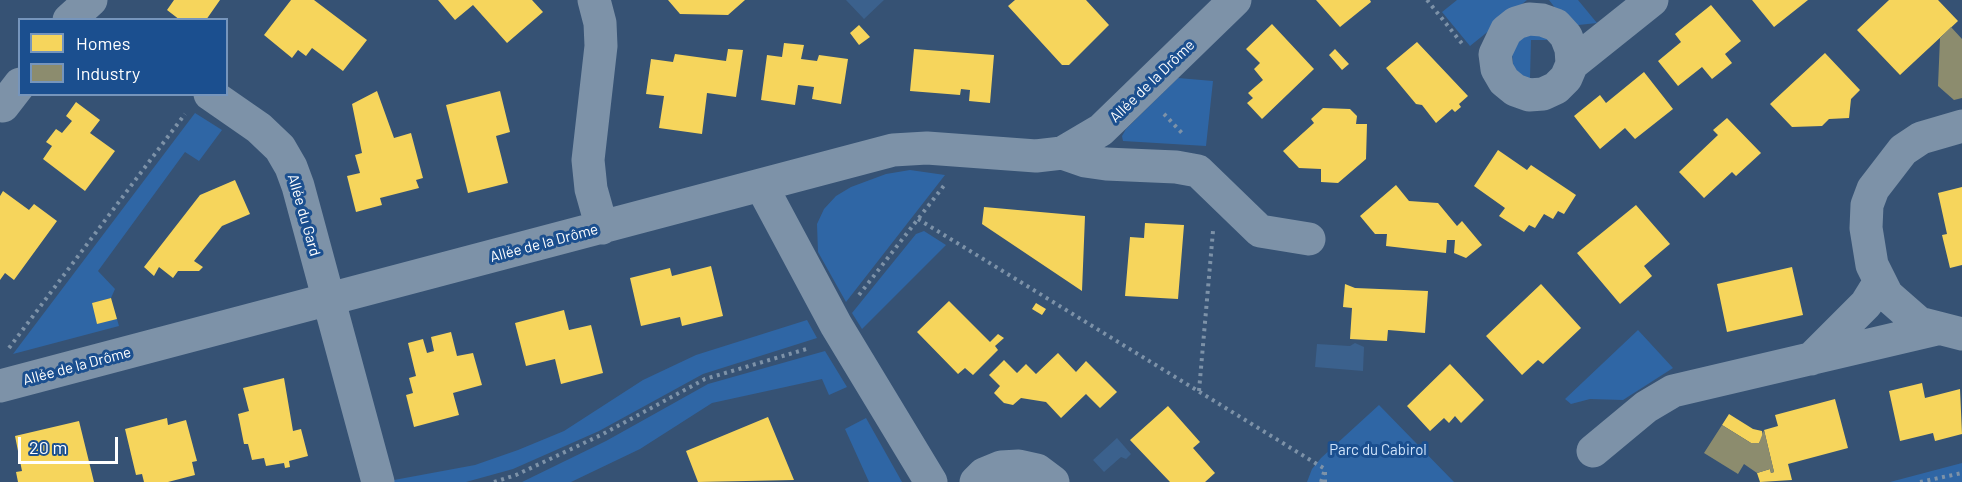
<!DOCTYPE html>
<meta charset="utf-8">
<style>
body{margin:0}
#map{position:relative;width:1962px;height:482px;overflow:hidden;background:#365274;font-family:Barlow,sans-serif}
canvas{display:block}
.legend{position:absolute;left:18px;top:18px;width:210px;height:78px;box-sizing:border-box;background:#1b4f8f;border:2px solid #7695bc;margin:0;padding:8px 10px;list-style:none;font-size:18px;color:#fff}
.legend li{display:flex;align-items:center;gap:12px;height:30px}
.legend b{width:30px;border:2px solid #7695bc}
.scale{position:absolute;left:18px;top:437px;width:100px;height:27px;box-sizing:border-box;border:3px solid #fff;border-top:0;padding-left:8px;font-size:18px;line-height:21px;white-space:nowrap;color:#fff;-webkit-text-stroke:4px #1b4f8f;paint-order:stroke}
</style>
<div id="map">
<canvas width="1962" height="482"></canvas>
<ul class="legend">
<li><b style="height:16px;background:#f6d55c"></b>Homes</li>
<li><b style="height:16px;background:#8c8c6e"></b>Industry</li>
</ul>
<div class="scale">20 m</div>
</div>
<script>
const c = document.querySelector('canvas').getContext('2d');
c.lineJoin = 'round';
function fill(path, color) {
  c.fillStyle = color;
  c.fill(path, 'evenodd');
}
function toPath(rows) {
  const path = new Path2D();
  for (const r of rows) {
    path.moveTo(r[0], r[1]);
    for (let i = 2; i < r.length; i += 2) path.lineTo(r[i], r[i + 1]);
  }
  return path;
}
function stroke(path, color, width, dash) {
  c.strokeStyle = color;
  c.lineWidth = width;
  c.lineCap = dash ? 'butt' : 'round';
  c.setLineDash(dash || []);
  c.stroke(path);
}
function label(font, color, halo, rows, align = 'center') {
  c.font = font + ' Barlow,sans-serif';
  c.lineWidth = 6;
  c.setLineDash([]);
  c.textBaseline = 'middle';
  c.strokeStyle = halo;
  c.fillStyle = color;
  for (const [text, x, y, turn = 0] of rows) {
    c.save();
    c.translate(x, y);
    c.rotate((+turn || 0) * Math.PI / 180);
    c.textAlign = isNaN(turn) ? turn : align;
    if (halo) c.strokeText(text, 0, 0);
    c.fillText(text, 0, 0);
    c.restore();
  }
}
const green = toPath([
 [1457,0,1527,0,1470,46,1442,12],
 [1549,0,1578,0,1597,23,1569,26],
 [1528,30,1556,40,1531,40,1530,78,1549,79,1543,84,1514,74,1511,43],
 [1178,78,1213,81,1206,146,1123,141,1122,136,1126,129],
 [195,113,222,130,199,161,185,152,98,271,115,289,111,298,92,303,117,319,119,326,13,354],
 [910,170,945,175,846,302,818,252,817,224,824,209,836,196,851,187,886,174],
 [924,231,946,245,862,329,852,313,916,234],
 [807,320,817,338,703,374,599,431,513,469,466,482,394,482,394,480,475,465,518,450,564,431,643,380,696,355],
 [1638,330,1673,368,1623,400,1590,399,1571,404,1565,399],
 [825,351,847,387,829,395,822,379,712,403,640,449,571,482,522,482,606,441,708,384],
 [1379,405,1454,482,1307,482,1312,469,1321,458],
 [866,418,902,482,869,482,845,429],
 [1962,463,1962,482,1890,482]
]);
const water = toPath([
 [846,0,884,0,864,19],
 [1355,343,1364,347,1363,371,1315,367,1317,344,1350,346],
 [1117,438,1131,454,1126,459,1121,457,1104,472,1093,460]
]);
const homes = toPath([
 [174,0,220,0,206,20,180,20,167,10],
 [291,0,314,0,367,40,343,71,312,48,306,56,298,50,292,58,264,35],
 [438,0,532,0,543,12,507,43,473,5,455,20],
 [668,0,745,0,728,15,680,14],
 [1015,0,1086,0,1109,25,1069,65,1062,65,1008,6],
 [1316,0,1370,0,1371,2,1340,27],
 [1752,0,1808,0,1774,27],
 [1889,0,1938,0,1958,21,1900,75,1857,30],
 [1711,5,1741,41,1725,54,1732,63,1712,79,1702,67,1678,86,1658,61,1681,42,1675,34],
 [1272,24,1314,69,1262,119,1247,103,1253,98,1248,93,1263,80,1254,69,1260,63,1246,49],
 [859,25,870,37,859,45,850,33],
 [1417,42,1468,96,1459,104,1461,107,1455,112,1452,109,1436,123,1422,105,1416,104,1386,68],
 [784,43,804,45,801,59,817,61,819,55,848,59,841,104,812,99,814,87,798,85,795,105,761,100,767,55,782,57],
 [728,49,743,50,736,97,707,93,702,134,659,128,664,96,646,94,651,59,673,62,675,54,726,61],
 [914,49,994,55,990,103,969,101,970,90,961,89,960,95,910,91],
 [1335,49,1349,64,1342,70,1329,55],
 [1825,53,1860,90,1851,99,1849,118,1829,119,1822,126,1792,127,1770,104],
 [1644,72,1673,109,1635,139,1625,128,1600,149,1574,116,1600,95,1606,103],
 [377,91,394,138,411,133,423,178,416,180,419,188,380,198,382,205,356,212,347,176,360,173,355,155,362,153,352,104],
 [500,91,510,132,496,136,508,183,468,193,446,105],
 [76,102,100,120,90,133,115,151,85,191,43,159,52,146,46,142,56,129,62,133,72,121,66,116],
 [1323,108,1350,109,1357,116,1356,124,1367,124,1366,159,1338,183,1321,182,1321,169,1299,168,1283,151,1314,123,1311,119],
 [1727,118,1761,153,1736,176,1732,172,1704,198,1679,172,1718,135,1713,130],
 [1498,150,1527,170,1531,165,1576,195,1564,214,1558,211,1553,219,1544,214,1535,228,1529,225,1524,232,1499,216,1505,208,1474,186],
 [235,180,250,214,222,226,194,261,203,267,199,271,178,271,173,278,159,267,154,276,144,267,200,195],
 [1396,185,1409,201,1438,203,1457,226,1462,221,1482,245,1466,258,1454,253,1455,240,1447,240,1446,253,1386,246,1387,234,1375,234,1360,216],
 [1962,187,1962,265,1950,268,1942,235,1947,234,1938,193],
 [3,191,29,210,34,204,57,221,14,280,5,273,0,280,0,196],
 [1636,205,1670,244,1644,266,1652,276,1620,304,1577,253],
 [984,207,1085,216,1082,291,982,224],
 [1145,223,1184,225,1178,299,1125,296,1130,237,1144,238],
 [711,266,723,316,682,326,680,317,641,326,630,278,670,268,672,276],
 [1792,267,1803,315,1727,332,1717,284],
 [1345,284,1355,288,1428,291,1425,333,1388,330,1387,341,1350,339,1352,308,1343,307],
 [1541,284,1581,328,1543,364,1538,360,1522,375,1486,336],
 [111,298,117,319,97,324,92,303],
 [949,301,990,342,998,334,1004,338,995,346,998,350,973,375,965,368,958,374,917,332],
 [1036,303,1046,309,1042,315,1032,309],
 [564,310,569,330,591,325,603,373,561,384,555,359,526,366,515,323],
 [451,332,457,356,473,353,482,385,453,393,459,415,414,427,406,395,413,393,409,378,416,376,408,343,423,339,427,353,434,351,431,337],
 [1058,353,1076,372,1086,361,1117,392,1100,408,1086,394,1061,418,1046,402,1021,398,1013,405,1004,403,994,393,1000,386,989,375,1004,360,1017,373,1026,364,1036,374],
 [1450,364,1484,400,1461,423,1455,416,1449,423,1444,418,1430,431,1407,406],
 [284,378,293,431,301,429,308,456,289,461,290,467,285,468,284,463,266,466,264,458,252,460,248,444,244,444,238,414,249,411,243,388],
 [1922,383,1925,398,1960,389,1962,434,1935,441,1933,433,1900,441,1889,391],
 [1835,399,1848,448,1788,464,1792,480,1760,482,1757,473,1770,469,1771,473,1774,472,1764,430,1778,426,1775,415],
 [1168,406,1200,442,1193,448,1215,473,1205,482,1170,482,1130,440],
 [1729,414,1753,429,1762,431,1763,437,1759,443,1751,443,1722,425],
 [768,417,794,480,698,482,686,451],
 [167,418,168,425,186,420,197,461,192,462,195,475,168,482,144,482,142,474,136,475,125,429],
 [79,421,94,482,18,482,16,472,22,471,15,436]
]);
const industry = toPath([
 [1951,27,1962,39,1962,98,1954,100,1938,86,1940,38],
 [1722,425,1751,443,1759,443,1764,430,1774,472,1771,473,1770,469,1757,473,1744,464,1738,474,1704,453]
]);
const path = toPath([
 [1427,0,1464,46],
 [1164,114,1182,133],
 [918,219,1325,469],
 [859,295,946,183],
 [9,348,185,114],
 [1199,391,1213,231],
 [1325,472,1325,482],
 [494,482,516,475,601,435,705,379,810,348],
 [1321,482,1325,469],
 [1920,482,1962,473]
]);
const minor = toPath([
 [594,0,600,23,601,46,588,160,591,189,602,228],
 [69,20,91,0],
 [1572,64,1571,49,1566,36,1556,25,1542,20,1529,19,1516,23,1506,31,1495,54,1497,69,1504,81,1515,90,1529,95,1543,94,1556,88,1566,78,1572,64,1652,0],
 [210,94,259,128,280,148,291,167,298,186,378,482],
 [3,106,20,84],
 [1962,126,1921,138,1903,150,1873,189,1867,205,1866,228,1872,265,1887,295,1919,323,1962,334],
 [1062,153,1085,161,1106,164,1176,167,1198,171,1260,231,1309,239],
 [761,185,836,325,931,482],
 [1811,359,1866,304,1879,283],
 [0,386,893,150,927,148,1036,156,1062,153,1101,130,1235,0],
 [1593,451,1646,407,1673,391,1937,329],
 [976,482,984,474,1001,467,1019,466,1037,470,1053,482]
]);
const streetNames = [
 ["Allée de la Drôme",1152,81,-44],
 ["Allée du Gard",304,215,74],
 ["Allée de la Drôme",544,243,-15],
 ["Allée de la Drôme",77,366,-15]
];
const parkNames = [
 ["Parc du Cabirol",1378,450]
];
fill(green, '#2f66a5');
fill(water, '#3b618d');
fill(homes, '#f6d55c');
fill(industry, '#8c8c6e');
stroke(path, '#7d92a8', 4, [3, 4.5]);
stroke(minor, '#7d92a8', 33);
label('15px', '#fff', '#1b4f8f', streetNames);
label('15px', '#cfe3fa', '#1b4f8f', parkNames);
</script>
